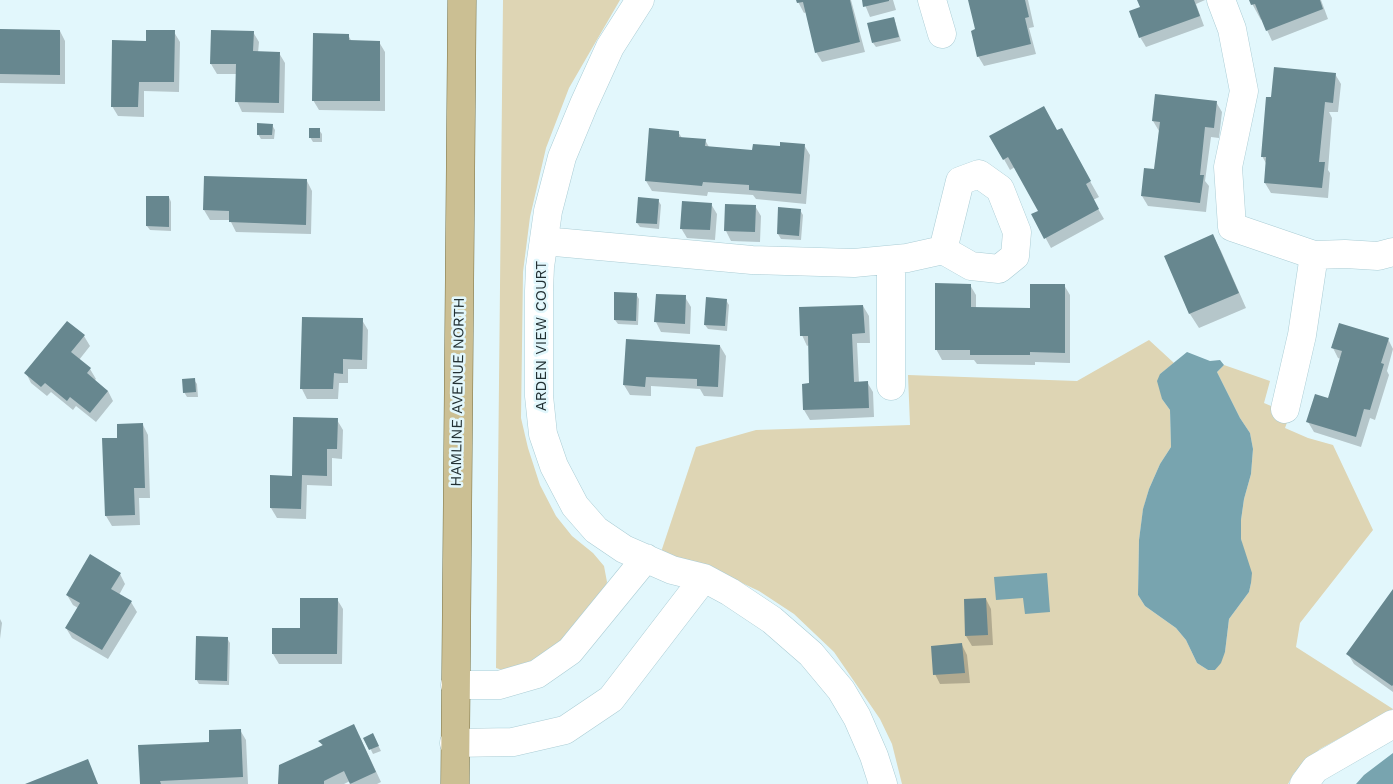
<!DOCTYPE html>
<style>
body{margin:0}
canvas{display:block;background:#e2f7fc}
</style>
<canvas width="1393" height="784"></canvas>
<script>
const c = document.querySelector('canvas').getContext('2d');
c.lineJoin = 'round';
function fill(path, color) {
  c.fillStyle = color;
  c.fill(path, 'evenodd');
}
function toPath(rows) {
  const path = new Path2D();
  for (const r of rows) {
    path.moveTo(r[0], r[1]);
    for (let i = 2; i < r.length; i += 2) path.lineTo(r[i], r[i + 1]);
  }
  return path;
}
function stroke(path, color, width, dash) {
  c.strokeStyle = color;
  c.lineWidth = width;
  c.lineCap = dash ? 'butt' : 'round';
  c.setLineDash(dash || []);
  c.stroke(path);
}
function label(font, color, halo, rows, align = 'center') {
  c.font = font + ' "Work Sans",sans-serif';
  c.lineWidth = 5;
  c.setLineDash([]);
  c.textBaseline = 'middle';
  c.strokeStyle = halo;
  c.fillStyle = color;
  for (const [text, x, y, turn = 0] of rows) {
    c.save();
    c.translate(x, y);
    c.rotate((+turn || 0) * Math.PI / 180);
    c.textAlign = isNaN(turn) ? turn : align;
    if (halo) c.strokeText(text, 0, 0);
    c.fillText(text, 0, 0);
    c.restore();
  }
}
const green = toPath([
 [503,0,620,0,569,88,546,148,530,217,523,272,521,418,528,448,540,485,556,516,572,536,593,553,604,566,607,582,602,597,580,623,542,660,502,670,496,668],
 [1149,340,1174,363,1160,374,1162,399,1170,410,1171,447,1160,464,1149,489,1143,510,1139,540,1138,595,1145,606,1176,628,1186,640,1197,663,1208,670,1215,670,1225,652,1229,619,1249,592,1251,583,1241,539,1241,520,1244,499,1251,474,1253,449,1250,433,1240,418,1217,372,1224,365,1270,381,1264,403,1290,414,1285,428,1308,438,1333,445,1373,530,1300,623,1296,647,1393,709,1320,749,1294,773,1288,784,902,784,892,744,880,719,834,652,794,614,759,591,725,575,661,552,696,447,756,430,910,425,908,375,1077,381]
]);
const water = toPath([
 [1187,352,1210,361,1220,360,1224,365,1217,372,1240,418,1250,433,1253,449,1251,474,1244,499,1241,520,1241,539,1252,573,1251,583,1249,592,1229,619,1225,652,1221,663,1215,670,1208,670,1197,663,1186,640,1176,628,1145,606,1138,595,1139,540,1143,509,1149,489,1160,464,1171,447,1170,410,1162,399,1157,381,1160,374],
 [1047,573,1050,612,1025,614,1023,598,996,600,994,577],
 [1393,753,1393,784,1356,784,1364,775]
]);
const shadow = toPath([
 [797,0,851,0,865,52,822,62,816,52,807,12,804,13],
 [863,0,893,0,896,10,870,17],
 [970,0,1028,0,1034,27,1029,28,1036,54,984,66,978,56,977,30],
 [1138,0,1205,0,1196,4,1204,26,1146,47,1140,37,1141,8],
 [1250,0,1321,0,1328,19,1272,41,1262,19,1261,20],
 [894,18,901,41,876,47,873,43],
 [0,30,60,31,65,41,65,84,0,83],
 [174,32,180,42,179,92,144,91,144,117,118,116,112,106,147,42],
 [253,32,259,42,258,53,279,53,285,63,284,113,242,112,237,101,237,74,217,74,211,64],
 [348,35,352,42,379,42,385,52,385,111,319,110,313,100],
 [1335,74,1341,84,1338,112,1329,112,1332,118,1328,170,1330,173,1328,198,1271,193,1265,183,1267,165,1262,156,1272,99],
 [1216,102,1222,112,1219,138,1211,137,1205,181,1209,186,1206,212,1148,206,1142,196,1155,171,1159,131,1153,121],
 [272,125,275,130,274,139,261,139,258,134],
 [319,130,322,134,322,142,313,142,310,137],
 [1061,130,1099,197,1093,200,1104,219,1051,248,1033,215,1040,211,1015,167,1010,170,991,136,1057,132],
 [678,132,682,138,705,140,709,147,753,151,804,145,810,155,806,204,756,199,753,195,708,192,707,196,652,191,646,181],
 [307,181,312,191,311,234,236,232,230,220,210,220,204,210],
 [169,197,171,202,171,231,150,230,147,226],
 [658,200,661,205,659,229,640,227,637,223],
 [711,204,717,214,715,240,687,238,681,228],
 [755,206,761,216,760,242,731,241,726,231],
 [800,210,803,215,801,240,781,239,778,234],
 [1213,236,1221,251,1246,308,1199,328,1190,314,1165,257],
 [970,285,976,295,976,309,1031,309,1064,285,1070,295,1070,363,1035,362,1035,365,977,364,974,360,942,360,936,349],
 [636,294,639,299,638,325,618,324,615,320],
 [657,295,685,297,691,307,690,334,661,332,656,322],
 [726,300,729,305,727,331,708,329,705,325],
 [863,306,869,316,870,343,857,343,859,383,867,382,873,392,874,417,810,420,804,410,803,385,811,384,809,345,807,346,802,335],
 [362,320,368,330,367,369,348,369,348,383,339,383,338,399,307,399,302,389],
 [67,323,84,336,90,346,79,360,90,369,96,379,94,381,108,391,113,401,96,422,76,406,73,410,51,392,47,396,31,383,26,373],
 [1388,339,1393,349,1387,371,1389,375,1375,420,1370,418,1361,447,1314,432,1308,422,1329,399,1341,359,1338,358,1333,348],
 [720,346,726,356,723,397,704,396,700,389,651,386,651,396,630,395,624,385],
 [194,380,197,384,198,397,187,397,184,392],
 [337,420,343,430,342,459,332,458,332,486,307,485,306,519,277,518,271,508,271,477,293,477],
 [143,425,148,435,150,498,139,498,140,525,112,526,106,516,119,439],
 [120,574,125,584,119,595,131,602,137,612,108,659,72,638,66,628,78,608,73,605,67,595],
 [1393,591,1393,692,1354,664,1348,654],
 [337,599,343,609,342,664,279,664,273,654],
 [986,599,991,609,993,645,972,646,966,636],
 [0,619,2,623,0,639],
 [227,638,230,643,229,685,199,684,196,679],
 [962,645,967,655,970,683,940,684,935,674],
 [240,730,246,740,248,784,141,784,210,744],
 [359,735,381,782,377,784,351,784,350,781,344,784,280,784,323,747,320,741],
 [365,738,375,739,381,751,373,754]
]);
const building = toPath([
 [796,0,850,0,860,42,815,53,803,2,797,3],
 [862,0,889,0,889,1,863,7],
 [968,0,1025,0,1029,17,1025,18,1031,44,977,57,971,31,975,29],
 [1137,0,1194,0,1200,16,1139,38,1129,11,1140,7],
 [1249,0,1320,0,1323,9,1266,31,1255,4,1251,5],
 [894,17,899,37,872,43,867,23],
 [0,29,60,30,60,75,0,74],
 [146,30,175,30,174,82,139,82,138,107,111,107,112,40,146,41],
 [211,30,254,31,253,51,280,52,279,103,235,102,236,64,210,64],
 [313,33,349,34,349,40,380,41,380,101,312,101],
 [1274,67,1336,73,1333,103,1325,102,1319,162,1325,162,1322,188,1264,183,1266,157,1261,157,1266,97,1271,97],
 [1155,94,1217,101,1214,128,1205,127,1200,175,1204,175,1200,203,1141,196,1144,168,1154,169,1160,122,1152,121],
 [1044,106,1057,130,1062,128,1091,181,1086,184,1099,209,1044,239,1031,214,1038,211,1008,157,1003,160,989,136],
 [257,123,273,124,272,135,257,135],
 [309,128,320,128,320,138,309,138],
 [649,128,679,131,679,137,706,139,705,146,752,150,753,144,780,146,780,142,805,144,801,194,749,190,749,185,703,182,702,186,645,181],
 [204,176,307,179,306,225,229,222,229,211,203,210],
 [146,196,169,196,169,227,146,226],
 [638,197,659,199,657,224,636,223],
 [682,201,712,203,710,230,680,229],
 [725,204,756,205,755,232,724,231],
 [778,207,801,209,799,236,777,234],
 [1213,234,1239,293,1189,314,1164,256],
 [935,283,971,284,971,307,1030,308,1030,284,1065,284,1065,353,1030,352,1030,355,970,355,970,350,935,350],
 [614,292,637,293,636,321,614,320],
 [656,294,686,295,685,324,654,322],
 [706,297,727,299,725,326,704,325],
 [863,305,865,333,852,334,854,382,868,381,869,408,803,410,802,384,809,383,808,336,800,336,799,307],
 [302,317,363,318,362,360,343,359,343,374,334,373,333,389,300,389],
 [67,321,85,335,71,352,91,368,87,373,108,391,90,413,70,397,67,401,45,383,41,387,24,373],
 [1339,323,1389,338,1381,363,1384,364,1370,410,1364,409,1356,437,1306,422,1315,394,1328,398,1342,351,1331,348],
 [626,339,720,345,718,387,697,386,697,379,646,377,645,387,623,385],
 [195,378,196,392,183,393,182,379],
 [293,417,338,418,337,449,327,449,327,476,302,475,301,509,270,508,270,475,292,476],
 [143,423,145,488,134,488,135,515,105,516,102,438,117,438,117,424],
 [90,554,121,573,111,589,132,601,102,650,65,628,80,603,66,595],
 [1393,589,1393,685,1392,686,1346,654],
 [300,598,338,598,337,654,272,654,272,628,300,628],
 [986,598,988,635,965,636,964,599],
 [196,636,228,637,227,681,195,680],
 [962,643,965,673,933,675,931,646],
 [354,724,376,772,350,784,344,771,324,781,324,784,278,784,279,765,323,745,318,741],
 [241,729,243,777,160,781,161,784,140,784,138,745,209,742,209,730],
 [373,733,379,746,369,750,363,738],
 [88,759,98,784,25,784]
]);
const minor = toPath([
 [640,0,610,47,584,104,562,157,548,211,540,267,539,291,539,396,543,434,554,466,575,506,596,530,624,549,672,570,704,578,730,592,772,620,811,654,841,690,857,717,874,756,883,784],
 [932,0,942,34],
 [1221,0,1232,29,1244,91,1228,167,1232,227,1314,255,1345,254,1378,256,1393,252],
 [544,241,752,260,854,263,907,258,943,250,960,181,979,174,1000,189,1017,232,1015,256,999,269,971,266,943,250],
 [891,260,891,386],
 [1285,409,1302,335,1314,255],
 [455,685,499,685,537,674,570,651,646,558],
 [454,743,513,742,565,730,611,699,704,578],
 [1304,784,1315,769,1393,724]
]);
const major = toPath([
 [455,784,462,0]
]);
const streetNames = [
 ["ARDEN VIEW COURT",542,336,-90],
 ["HAMLINE AVENUE NORTH",458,392,-89]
];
fill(green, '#ded5b4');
fill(water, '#78a4af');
fill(shadow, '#0003');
fill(building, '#67878f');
stroke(minor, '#abcdd5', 29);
stroke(major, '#797143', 29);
stroke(minor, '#fff', 28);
stroke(major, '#cbbf93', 28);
label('15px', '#223033', '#e2f7fc', streetNames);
</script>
